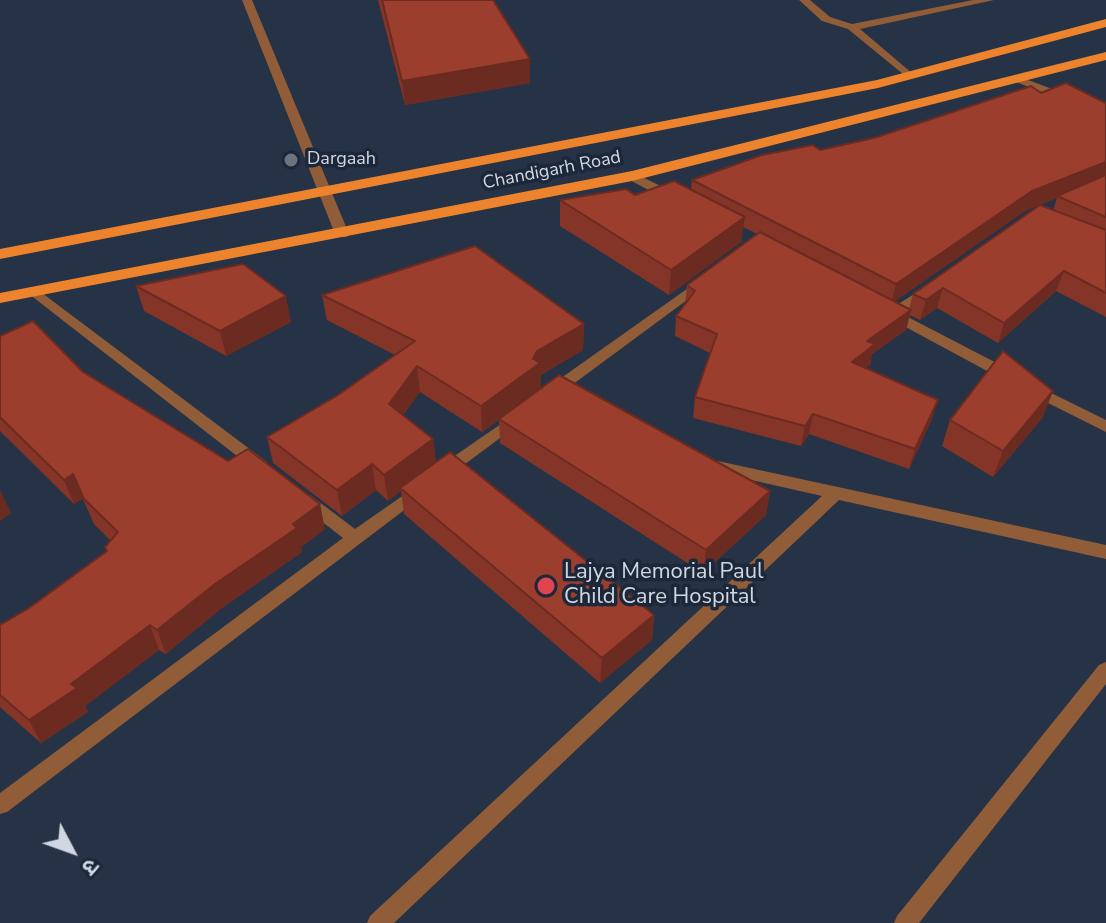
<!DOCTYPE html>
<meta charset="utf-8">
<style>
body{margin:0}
#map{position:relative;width:1106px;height:923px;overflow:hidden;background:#263245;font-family:"Nunito Sans","Noto Sans Devanagari",sans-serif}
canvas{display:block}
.north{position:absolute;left:32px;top:811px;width:80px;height:80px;-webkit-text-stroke:6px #1c283a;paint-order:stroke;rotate:131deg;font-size:22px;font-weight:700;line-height:32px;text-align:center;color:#cfd7e3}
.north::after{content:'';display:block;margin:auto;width:28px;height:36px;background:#cfd7e3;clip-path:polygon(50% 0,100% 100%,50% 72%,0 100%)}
</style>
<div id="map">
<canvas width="1106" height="923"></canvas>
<div class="north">उ</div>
</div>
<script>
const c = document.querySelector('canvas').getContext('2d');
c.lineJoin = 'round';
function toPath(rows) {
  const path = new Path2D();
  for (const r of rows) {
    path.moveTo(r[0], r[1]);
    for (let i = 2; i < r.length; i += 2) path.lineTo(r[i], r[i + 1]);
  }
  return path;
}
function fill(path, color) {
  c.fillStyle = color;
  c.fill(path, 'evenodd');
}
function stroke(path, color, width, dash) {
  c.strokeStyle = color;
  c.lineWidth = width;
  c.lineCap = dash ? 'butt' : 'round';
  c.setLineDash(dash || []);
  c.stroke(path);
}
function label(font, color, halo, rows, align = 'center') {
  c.font = font + ' "Nunito Sans",sans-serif';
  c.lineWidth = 7;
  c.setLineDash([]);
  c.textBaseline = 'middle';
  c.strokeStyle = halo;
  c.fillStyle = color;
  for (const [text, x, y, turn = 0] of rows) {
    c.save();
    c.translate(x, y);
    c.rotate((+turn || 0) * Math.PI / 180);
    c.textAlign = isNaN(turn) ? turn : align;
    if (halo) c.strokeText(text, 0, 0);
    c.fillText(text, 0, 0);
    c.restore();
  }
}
const service = toPath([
 [242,0,252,0,349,234,347,237,337,237,335,234,242,0],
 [799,0,810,0,830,17,852,24,973,0,994,0,860,29,913,74,915,76,909,79,848,29,822,21,799,0]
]);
const minor = toPath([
 [1020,77,1106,109,1106,117,1016,82,1014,80,1020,77],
 [632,172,679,195,680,198,679,201,669,201,628,179,626,176,632,172],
 [701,279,706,280,708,283,706,286,557,396,547,396,544,392,547,388,701,279],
 [927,286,934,290,932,293,902,314,1012,371,1014,375,1012,379,1002,379,887,317,885,314,887,311,927,286],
 [34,287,267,462,269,466,267,470,255,470,29,294,27,291,29,288,34,287],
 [1031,383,1106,420,1106,432,1026,392,1023,388,1031,383],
 [514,415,522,420,519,424,449,476,437,476,435,472,437,468,514,415],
 [713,460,1106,545,1106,559,839,500,394,923,367,923,370,916,822,496,707,470,705,466,707,462,713,460],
 [418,485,424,487,426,491,424,495,7,812,0,814,0,793,343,538,298,503,296,499,298,495,310,495,355,529,418,485],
 [1106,662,1106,684,919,923,894,923,897,916,1099,665,1106,662]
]);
const primary = toPath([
 [1106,19,1106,27,878,88,0,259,0,249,877,80,1106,19],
 [1106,52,1106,60,632,181,0,303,0,293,632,171,1106,52]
]);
const wall = toPath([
 [378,0,493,0,530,59,530,83,405,105],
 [1041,93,1106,103,1106,317,1056,291,998,343,937,308,920,320,910,315,906,330,872,354,870,365,865,368,931,421,909,469,809,434,801,446,693,418,695,397,710,353,675,336,676,316,685,304,687,285,757,234,743,227,741,242,669,295,560,226,560,200,691,189,692,180,874,138],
 [1057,198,1053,210,913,294,909,309,895,301,1025,211],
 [136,286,291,322,226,356,144,311],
 [322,295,584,324,583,350,541,375,541,389,770,491,766,515,703,573,500,443,499,420,482,432,420,392,403,415,433,439,436,463,654,615,652,640,600,683,404,514,401,491,388,501,376,490,342,516,273,463,267,437,338,395,395,355,327,320],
 [0,336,83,372,325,529,301,547,302,552,222,608,166,654,159,650,85,706,88,712,41,743,0,707,0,625,29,608,107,551,110,540,94,524,83,499,74,504,0,431],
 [1043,417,993,477,942,446,950,420]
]);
const shadedWall = toPath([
 [530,59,530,83,405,105,402,81],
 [1106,162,1106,178,1057,196,1057,198,1025,211,891,304,896,284,1032,191],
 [745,217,741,242,669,295,671,270],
 [1064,271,1056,291,998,343,1004,323],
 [943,288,937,308,920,320,926,300],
 [286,296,291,322,226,356,220,331],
 [911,310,906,330,872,354,870,365,848,383,852,362,867,341],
 [584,324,583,350,541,375,541,389,482,432,481,406,533,359,537,351],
 [417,366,420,392,392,430,389,404],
 [1053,391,1043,417,993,477,1003,451],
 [938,400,931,421,909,469,915,449],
 [813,414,809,434,801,446,805,426],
 [433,439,436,465,400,488,401,491,388,501,384,475],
 [372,464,376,490,342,516,337,490],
 [73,474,83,499,74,504,64,480],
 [0,490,11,513,0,521],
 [770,491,766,515,703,573,706,550],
 [320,504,325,529,301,547,302,552,222,608,166,654,157,630,215,584],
 [654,615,652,640,600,683,602,658],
 [150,625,159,650,85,706,88,712,41,743,29,720,71,684]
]);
const building = toPath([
 [382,0,493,0,530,59,402,81,382,0],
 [1066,83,1106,103,1106,162,1032,191,896,284,692,180,762,155,813,145,820,150,874,138,1031,86,1041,93,1066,83],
 [1106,175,1106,217,1057,196,1106,175],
 [674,181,745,217,671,270,560,200,626,189,635,195,674,181],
 [1040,205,1106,230,1106,293,1064,271,1004,323,943,288,926,300,913,294,1040,205],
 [760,232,911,310,867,341,875,344,852,362,938,400,915,449,813,414,805,426,695,397,717,334,676,316,695,291,687,285,760,232],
 [475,246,584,324,537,351,533,359,540,363,481,406,417,366,389,404,433,439,384,475,372,464,337,490,267,437,338,395,415,341,322,295,475,246],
 [243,264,286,296,220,331,136,286,243,264],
 [33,321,83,372,228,461,248,449,320,504,293,524,297,528,215,584,157,630,150,625,71,684,77,688,29,720,0,695,0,625,29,608,107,551,105,547,118,532,84,499,73,474,64,480,0,417,0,336,33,321],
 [1003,351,1053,391,1003,451,950,420,1003,351],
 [559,375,770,491,706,550,499,419,559,375],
 [450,452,654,615,602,658,400,488,450,452]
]);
const markers = [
 [291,160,8,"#6b7280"],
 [546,586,10,"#e0444e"]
];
const farPoinames = [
 ["Dargaah",307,160]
];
const farStreetnames = [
 ["Chandigarh Road",552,171,-11]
];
const poiNames = [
 ["Lajya Memorial Paul",564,573],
 ["Child Care Hospital",564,598]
];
fill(service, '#915d39');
fill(minor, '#915d39');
fill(primary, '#ed842d');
fill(wall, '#853528');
fill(shadedWall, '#6c2b20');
fill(building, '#9b3e2e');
stroke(building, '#6c2b20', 2);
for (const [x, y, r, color] of markers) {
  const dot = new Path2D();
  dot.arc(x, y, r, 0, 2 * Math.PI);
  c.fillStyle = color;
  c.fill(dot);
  stroke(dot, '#1c283a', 3);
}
label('18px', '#cfd7e3', '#1c283a', farPoinames, 'left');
label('18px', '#cfd7e3', '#1c283a', farStreetnames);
label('22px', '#cfd7e3', '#1c283a', poiNames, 'left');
</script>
